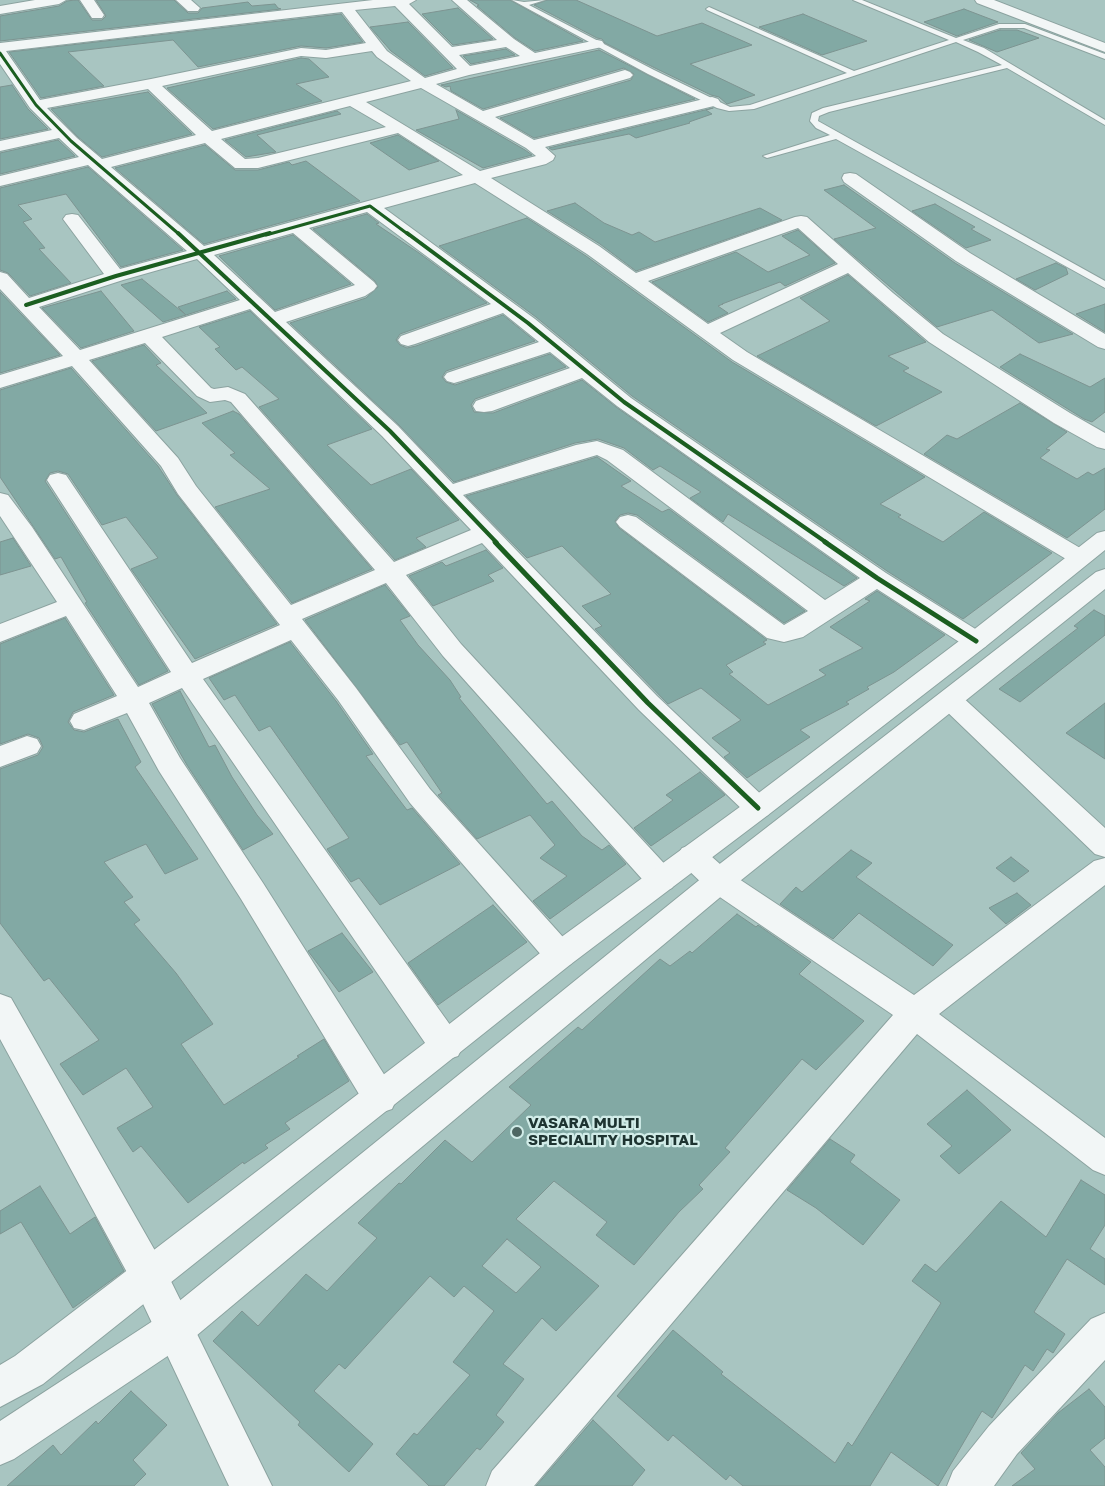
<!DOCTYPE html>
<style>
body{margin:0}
canvas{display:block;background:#a8c5c1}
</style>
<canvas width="1105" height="1486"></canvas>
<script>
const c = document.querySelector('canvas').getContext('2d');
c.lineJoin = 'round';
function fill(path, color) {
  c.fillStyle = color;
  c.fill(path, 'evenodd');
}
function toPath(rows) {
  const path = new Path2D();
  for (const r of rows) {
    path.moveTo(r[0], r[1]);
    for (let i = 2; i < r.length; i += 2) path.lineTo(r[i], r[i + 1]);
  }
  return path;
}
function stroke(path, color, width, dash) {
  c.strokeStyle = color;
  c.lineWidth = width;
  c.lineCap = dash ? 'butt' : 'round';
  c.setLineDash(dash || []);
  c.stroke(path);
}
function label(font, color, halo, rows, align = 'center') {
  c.font = font + ' "Golos Text",sans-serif';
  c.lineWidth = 4.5;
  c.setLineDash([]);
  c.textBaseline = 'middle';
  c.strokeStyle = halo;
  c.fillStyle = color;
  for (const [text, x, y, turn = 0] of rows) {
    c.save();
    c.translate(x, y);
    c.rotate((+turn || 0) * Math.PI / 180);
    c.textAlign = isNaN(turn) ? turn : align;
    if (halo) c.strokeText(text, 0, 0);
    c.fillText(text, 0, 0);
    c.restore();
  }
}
const building = toPath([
 [75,0,78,0,92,20,102,20,106,16,96,0,174,0,188,13,198,13,202,8,248,2,252,6,275,4,278,8,281,9,0,41,0,16,59,6,67,1,75,0],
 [470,0,510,0,583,41,535,51,515,38,477,6,479,5,470,0],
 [547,0,576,0,657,36,702,23,752,45,690,64,755,95,727,104,719,97,711,95,655,68,605,43,602,39,597,38,534,5,547,0],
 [458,8,493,39,453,45,422,14,458,8],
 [964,9,998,22,957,36,924,22,964,9],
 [341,14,363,42,326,48,301,46,198,67,173,40,68,52,104,86,41,98,9,52,341,14],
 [803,14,867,41,822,55,759,27,803,14],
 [408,22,453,68,425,76,391,51,370,27,408,22],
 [1000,30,1017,30,1039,38,997,52,969,40,1000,30],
 [506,49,515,55,471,64,463,56,506,49],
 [599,50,695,99,534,138,500,118,631,80,634,74,624,68,483,109,451,91,450,86,446,87,441,85,599,50],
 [301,58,309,59,329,77,296,84,322,101,213,129,167,88,301,58],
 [12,85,28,109,48,129,0,139,0,87,12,85],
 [148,92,192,134,102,157,78,137,51,109,148,92],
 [713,108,706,110,712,114,689,122,690,123,636,138,629,134,552,150,549,148,713,108],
 [456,110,525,150,532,155,483,168,416,130,459,119,456,110],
 [337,111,341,114,257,135,276,152,246,157,225,140,337,111],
 [398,135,439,161,409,170,370,143,398,135],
 [58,140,75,156,0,174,0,153,58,140],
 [205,145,235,170,258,170,289,162,292,165,306,161,360,201,204,244,115,168,205,145],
 [88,167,183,250,121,267,66,194,18,205,32,219,23,222,45,248,39,249,71,283,30,296,8,273,0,270,0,188,88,167],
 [844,185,955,263,1073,334,1039,343,992,310,937,327,834,239,876,228,824,190,844,185],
 [575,203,604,223,632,235,639,232,655,242,760,208,782,220,636,271,600,244,547,211,575,203],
 [935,204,975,227,971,229,991,240,966,248,912,211,935,204],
 [367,214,379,223,376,224,419,253,487,303,400,334,396,340,400,345,407,348,416,346,503,315,535,341,446,371,442,377,446,382,455,385,550,354,566,367,475,399,471,405,474,412,493,413,582,380,616,407,857,578,844,586,728,514,723,522,690,498,701,492,660,466,653,470,624,448,598,439,575,443,454,482,399,425,290,323,366,298,378,287,375,281,313,229,367,214],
 [527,218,586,256,732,362,925,477,880,504,901,515,898,517,943,542,984,512,1052,553,963,619,887,571,632,396,536,317,439,246,527,218],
 [798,230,835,263,785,286,780,282,722,304,723,304,718,306,728,313,708,322,652,282,736,252,768,272,810,255,782,236,798,230],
 [293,235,351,284,275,310,219,256,293,235],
 [1056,263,1066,268,1068,274,1035,290,1016,279,1056,263],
 [848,275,926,342,888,356,909,368,903,371,942,392,876,426,757,356,830,321,800,298,848,275],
 [142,279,186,315,163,322,121,285,142,279],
 [101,291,134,331,81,348,42,308,101,291],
 [227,291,236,299,186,315,178,307,227,291],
 [0,292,60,355,0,373,0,292],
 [1105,304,1105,332,1076,314,1105,304],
 [250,311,372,429,327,445,371,485,411,469,459,520,416,538,426,547,395,560,259,407,279,399,242,367,236,370,215,349,220,347,199,327,250,311],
 [144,345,161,363,156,365,207,413,156,431,92,361,144,345],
 [1020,354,1090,387,1105,378,1105,412,1092,422,1084,419,1000,367,1020,354],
 [71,368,158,466,177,495,277,624,195,659,131,569,158,558,126,517,102,525,68,474,58,471,50,473,45,481,168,671,139,685,85,603,87,602,61,557,55,559,0,477,0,390,71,368],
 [1020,403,1067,432,1046,449,1050,450,1040,458,1077,479,1088,472,1093,475,1105,468,1105,509,1067,538,924,454,947,435,957,439,1020,403],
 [233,411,239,414,372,569,292,603,215,507,270,489,230,455,235,453,202,423,233,411],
 [597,457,631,481,621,486,662,512,669,509,805,611,784,623,637,515,628,513,620,515,615,521,619,528,767,640,763,642,766,644,726,665,733,672,729,674,768,705,826,675,819,670,863,648,830,627,870,601,865,599,877,591,945,635,894,672,867,687,869,689,846,702,849,704,800,730,810,737,747,778,724,757,730,753,712,738,741,720,701,688,668,704,595,629,602,626,582,606,611,594,562,546,527,558,466,496,597,457],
 [13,538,31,566,0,575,0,542,13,538],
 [486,550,503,568,488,575,494,581,433,606,409,576,442,562,446,566,486,550],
 [385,585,410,616,400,620,418,645,450,680,461,697,459,698,547,804,552,801,582,836,602,850,609,845,626,864,550,919,533,901,567,876,540,858,555,845,530,815,477,839,438,795,442,793,407,742,400,745,305,620,385,585],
 [1094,610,1105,616,1105,635,1020,702,999,689,1078,628,1074,626,1094,610],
 [65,618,114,695,73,712,68,722,74,730,84,732,118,719,141,762,135,767,198,859,165,874,146,844,104,862,133,897,124,902,140,920,134,924,176,973,213,1024,181,1044,224,1105,299,1057,297,1056,324,1039,349,1081,285,1123,290,1129,265,1145,268,1148,244,1164,243,1162,188,1203,141,1146,133,1152,117,1128,153,1107,126,1068,83,1095,60,1064,99,1040,49,978,44,981,0,923,0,769,38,755,43,747,39,738,28,734,0,744,0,644,65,618],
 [290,642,336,701,373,754,366,756,407,810,412,808,460,864,380,905,359,878,351,882,327,849,349,838,270,726,259,731,235,695,224,700,209,678,290,642],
 [180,691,209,747,215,745,232,777,257,815,273,834,243,850,187,765,152,704,180,691],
 [1105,703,1105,759,1066,733,1105,703],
 [700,772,725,795,651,846,634,828,673,800,666,795,700,772],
 [851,850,872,863,856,877,953,945,933,966,859,913,833,939,780,904,796,887,802,892,851,850],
 [1011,857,1029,871,1014,882,996,868,1011,857],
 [1017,893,1031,905,1006,924,989,908,1017,893],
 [493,905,527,942,438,1005,408,963,493,905],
 [737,914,756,927,758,925,811,962,799,974,864,1021,816,1070,802,1059,725,1148,730,1152,699,1185,703,1189,679,1212,634,1265,596,1235,607,1222,554,1181,516,1219,599,1286,556,1331,542,1318,503,1364,524,1379,496,1415,504,1422,480,1450,477,1448,444,1486,429,1486,396,1454,414,1433,417,1435,470,1375,453,1362,494,1311,464,1286,454,1297,430,1276,345,1369,339,1364,314,1391,373,1444,349,1472,298,1425,300,1422,213,1341,242,1311,258,1326,306,1274,327,1291,377,1238,358,1223,399,1183,401,1184,445,1140,472,1162,531,1105,509,1087,578,1027,582,1030,660,959,670,966,690,951,692,953,737,914],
 [507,1239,541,1267,516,1293,482,1266,507,1239],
 [342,933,373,972,339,992,308,951,342,933],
 [967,1090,1011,1130,959,1174,940,1156,952,1146,927,1124,967,1090],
 [830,1139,855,1155,850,1162,900,1200,863,1245,816,1208,787,1190,830,1139],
 [1081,1180,1105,1195,1105,1225,1090,1249,1105,1259,1105,1285,1067,1259,1034,1312,1065,1334,1053,1353,1047,1349,1033,1371,1025,1365,992,1418,982,1411,938,1486,891,1452,870,1486,743,1486,730,1475,726,1480,673,1435,668,1441,617,1396,673,1330,723,1372,721,1374,835,1463,848,1442,852,1446,941,1303,912,1281,925,1264,936,1272,1001,1201,1046,1237,1081,1180],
 [40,1186,70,1234,95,1217,124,1271,73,1308,21,1222,0,1234,0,1211,40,1186],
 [1089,1389,1105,1407,1105,1438,1090,1450,1105,1467,1105,1486,1012,1486,1035,1469,1021,1453,1058,1413,1089,1389],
 [131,1391,167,1425,133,1460,146,1474,134,1486,7,1486,53,1445,61,1455,96,1421,98,1424,131,1391],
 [593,1420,645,1470,632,1486,536,1486,593,1420]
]);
const service = toPath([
 [512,0,524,2,545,0,529,5,654,70,730,107,750,105,847,73,707,10,706,9,709,7,854,71,949,40,853,0,862,0,956,38,999,24,1025,24,1105,54,1105,59,1024,28,1000,28,963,40,984,48,1105,120,1105,125,1007,68,829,112,819,116,818,121,1105,281,1105,288,836,139,767,158,763,156,830,135,816,128,810,121,812,113,823,108,1002,65,978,52,956,42,754,109,729,111,717,108,648,74,512,0]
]);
const minor = toPath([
 [35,0,66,0,59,4,0,14,0,6,35,0],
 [80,0,94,0,104,15,102,18,92,18,80,0],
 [176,0,191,0,200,8,198,11,188,11,176,0],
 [373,0,416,0,409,4,452,47,497,40,452,0,467,0,514,39,535,53,597,40,602,41,604,44,602,47,469,75,436,84,483,111,625,70,630,72,633,75,630,78,495,117,534,140,712,97,718,99,720,102,718,105,545,147,555,156,553,160,546,164,491,178,599,246,636,273,795,217,801,216,807,217,893,293,943,334,1070,413,1105,433,1105,449,1097,447,1054,423,929,342,848,273,720,333,747,352,1087,552,1091,557,1087,562,1079,564,1071,562,733,360,587,254,475,183,384,208,535,319,631,398,886,573,985,635,989,641,985,647,976,649,967,647,877,589,803,637,784,642,767,638,620,527,616,522,620,517,628,515,636,517,784,625,808,611,607,460,597,455,463,495,657,696,768,801,772,808,768,815,758,819,748,815,639,710,482,543,406,575,461,644,672,872,676,880,672,888,661,892,650,888,443,656,386,583,302,619,356,688,430,789,571,946,576,955,571,964,560,968,549,964,410,803,338,700,291,640,203,679,458,1036,463,1046,458,1056,446,1060,434,1056,182,688,149,703,180,758,263,883,392,1087,397,1098,392,1109,380,1113,368,1109,241,899,159,771,127,713,84,730,74,728,70,721,74,714,117,696,66,616,0,642,0,624,57,602,0,516,0,493,8,495,32,527,138,687,171,672,47,480,50,475,58,473,66,475,192,663,280,625,178,494,161,466,72,366,0,388,0,375,63,356,0,289,0,272,7,274,29,298,104,274,63,219,66,215,72,214,78,215,120,269,187,251,88,165,0,186,0,176,79,157,59,138,0,151,0,141,52,130,30,108,0,64,0,43,373,0],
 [395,6,457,69,425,78,387,51,355,10,395,6],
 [342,12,366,43,326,50,301,48,151,79,40,100,6,51,342,12],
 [506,47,520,56,470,66,459,55,506,47],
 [372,51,377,57,411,81,212,131,162,86,301,56,326,58,372,51],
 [421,88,526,148,536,156,480,171,366,102,421,88],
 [148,89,196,135,102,159,77,138,47,108,148,89],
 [350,106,386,127,258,158,245,159,221,139,350,106],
 [398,133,463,175,204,246,111,167,205,143,235,168,258,168,398,133],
 [367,212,491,304,401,336,398,340,401,344,408,346,415,344,503,313,539,342,447,373,444,377,447,381,454,383,461,381,550,352,570,368,476,401,473,406,476,411,484,412,492,411,582,378,617,406,860,578,825,600,623,450,597,441,576,445,453,484,398,426,286,322,365,296,374,290,377,286,374,282,309,228,367,212],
 [798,228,838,264,708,324,648,281,798,228],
 [293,233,355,285,275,312,214,255,293,233],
 [197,259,240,300,80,350,39,307,123,280,197,259],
 [250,309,382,436,471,530,394,562,245,394,228,387,214,389,211,388,162,337,250,309],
 [145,343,197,396,210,402,225,400,231,402,375,570,291,605,196,486,178,458,89,360,145,343],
 [975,0,994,0,1105,43,1105,52,977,3,975,0],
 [850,173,856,174,970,253,1105,334,1105,349,1098,347,956,261,844,182,842,178,844,174,850,173],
 [950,691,959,694,1105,828,1105,857,1095,854,941,706,937,700,941,694,950,691],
 [27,736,37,739,41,746,37,753,0,767,0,746,27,736],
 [692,845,702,848,730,873,914,995,1094,861,1105,858,1105,885,939,1014,1105,1138,1105,1175,1093,1170,917,1034,534,1486,486,1486,492,1471,893,1015,708,889,682,864,677,856,682,848,692,845],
 [0,994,11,998,162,1263,272,1486,229,1486,136,1289,0,1039,0,994],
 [1105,1313,1105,1360,1017,1454,994,1486,947,1486,953,1471,989,1426,1091,1319,1105,1313]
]);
const primary = toPath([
 [1105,531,1105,550,985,647,768,815,571,964,43,1384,0,1407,0,1365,15,1356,434,1036,549,946,748,801,967,635,1097,533,1105,531],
 [1105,569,1105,589,730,889,190,1341,14,1459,0,1465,0,1421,162,1315,708,873,1096,572,1105,569]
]);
const cyclewayFar2 = toPath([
 [0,53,36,105,71,141,180,235],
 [266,235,370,206,409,235]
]);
const cyclewayFar1 = toPath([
 [178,233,390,431,497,543],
 [407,233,528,323,624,402,827,543],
 [26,305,116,276,270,233]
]);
const cycleway = toPath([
 [495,542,648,703,758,808],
 [825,542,877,578,976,641]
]);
const markers = [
 [517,1132,6,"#4e6763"]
];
const nearPoinames = [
 ["VASARA MULTI",528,1123],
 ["SPECIALITY HOSPITAL",528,1140]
];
fill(building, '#82a9a4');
stroke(building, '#7d9491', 1);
stroke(service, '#8ca3a0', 2);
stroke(minor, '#8ca3a0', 2);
stroke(primary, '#8ca3a0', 2);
fill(service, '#f2f6f6');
fill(minor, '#f2f6f6');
fill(primary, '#f2f6f6');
stroke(cyclewayFar2, '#1b5e20', 3);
stroke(cyclewayFar1, '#1b5e20', 4);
stroke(cycleway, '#1b5e20', 5);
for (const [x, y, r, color] of markers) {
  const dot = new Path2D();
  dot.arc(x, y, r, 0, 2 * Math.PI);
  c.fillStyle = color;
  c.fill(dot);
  stroke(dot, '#d1ece8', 2);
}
label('bold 15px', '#1e3431', '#d1ece8', nearPoinames, 'left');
</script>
